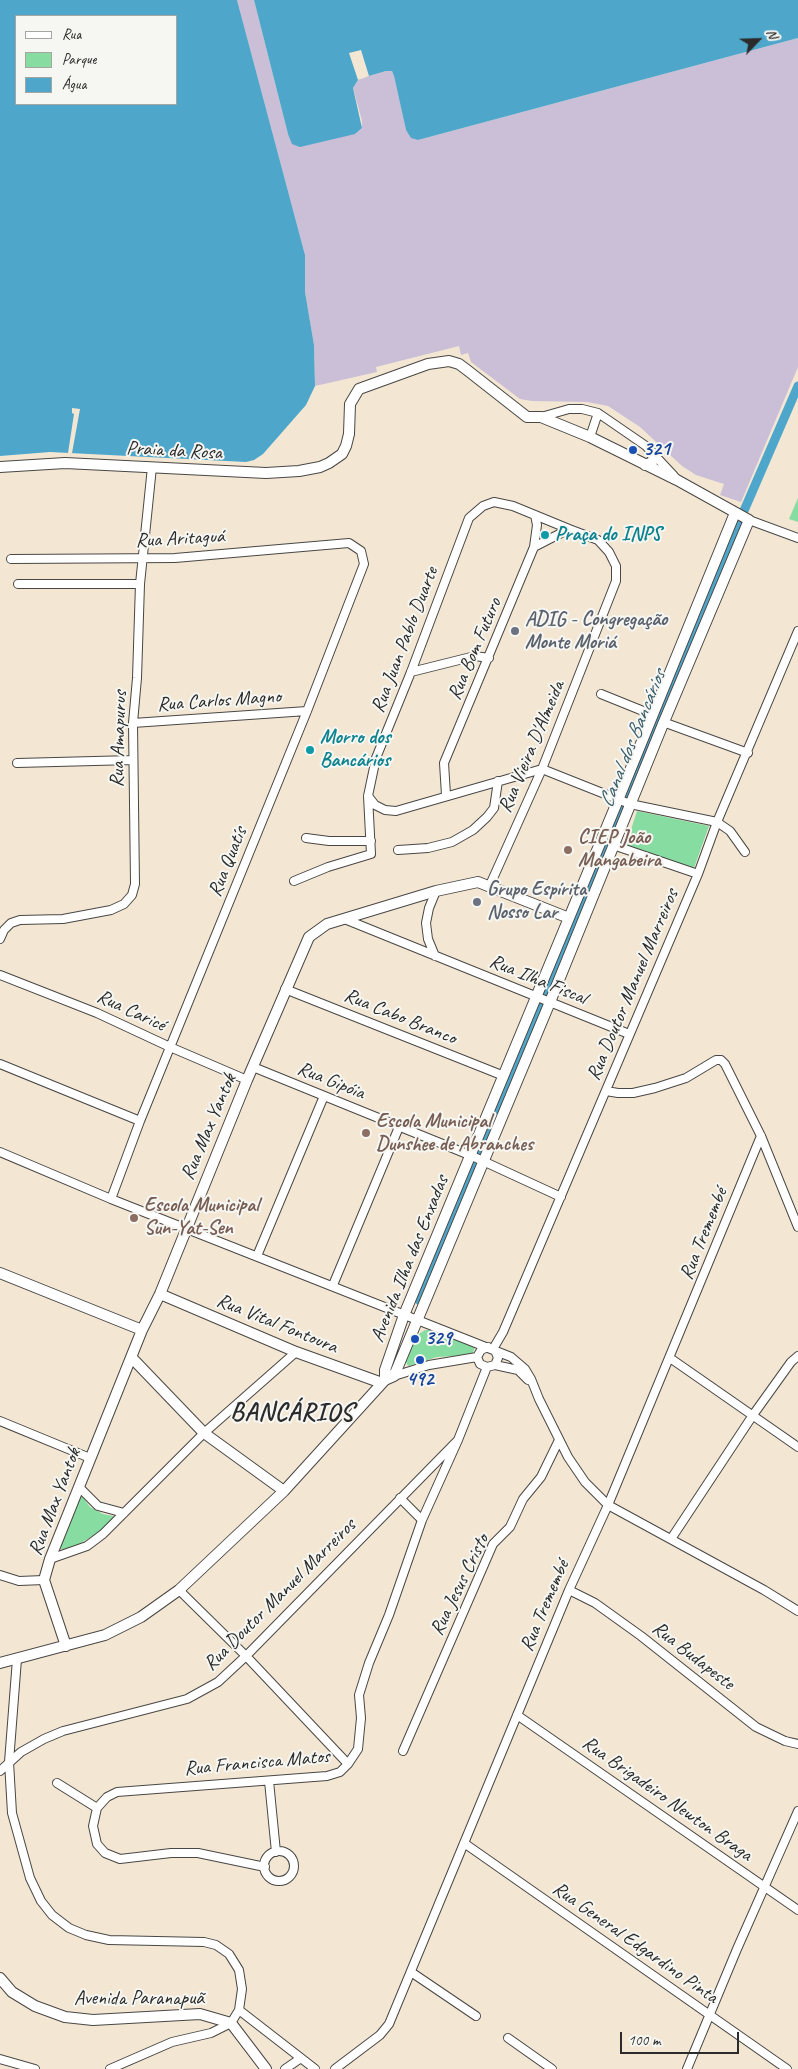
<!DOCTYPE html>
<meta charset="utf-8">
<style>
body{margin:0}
#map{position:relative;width:798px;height:2069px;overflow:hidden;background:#f3e7d4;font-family:Caveat,sans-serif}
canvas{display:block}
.legend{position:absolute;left:15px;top:15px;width:162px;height:90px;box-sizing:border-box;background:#f6f6f2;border:1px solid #a5a5a2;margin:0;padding:6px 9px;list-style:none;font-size:15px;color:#2b2b2b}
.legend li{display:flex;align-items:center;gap:10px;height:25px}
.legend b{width:25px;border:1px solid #a5a5a2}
.north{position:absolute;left:733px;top:15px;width:50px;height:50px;-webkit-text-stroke:4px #f6f6f2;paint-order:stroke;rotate:66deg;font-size:14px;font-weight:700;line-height:20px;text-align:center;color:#2b2b2b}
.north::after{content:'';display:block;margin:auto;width:18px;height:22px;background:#2b2b2b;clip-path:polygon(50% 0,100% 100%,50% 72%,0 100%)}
.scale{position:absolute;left:620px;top:2032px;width:119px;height:22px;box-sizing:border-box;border:2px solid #2b2b2b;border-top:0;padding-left:6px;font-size:15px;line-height:18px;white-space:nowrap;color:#2b2b2b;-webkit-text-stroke:4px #f6f6f2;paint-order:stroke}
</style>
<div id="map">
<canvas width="798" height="2069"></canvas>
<ul class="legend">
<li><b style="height:6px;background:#fff"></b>Rua</li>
<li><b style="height:14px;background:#87dda1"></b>Parque</li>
<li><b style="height:14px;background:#4ea6cb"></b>Água</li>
</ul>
<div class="north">N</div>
<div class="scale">100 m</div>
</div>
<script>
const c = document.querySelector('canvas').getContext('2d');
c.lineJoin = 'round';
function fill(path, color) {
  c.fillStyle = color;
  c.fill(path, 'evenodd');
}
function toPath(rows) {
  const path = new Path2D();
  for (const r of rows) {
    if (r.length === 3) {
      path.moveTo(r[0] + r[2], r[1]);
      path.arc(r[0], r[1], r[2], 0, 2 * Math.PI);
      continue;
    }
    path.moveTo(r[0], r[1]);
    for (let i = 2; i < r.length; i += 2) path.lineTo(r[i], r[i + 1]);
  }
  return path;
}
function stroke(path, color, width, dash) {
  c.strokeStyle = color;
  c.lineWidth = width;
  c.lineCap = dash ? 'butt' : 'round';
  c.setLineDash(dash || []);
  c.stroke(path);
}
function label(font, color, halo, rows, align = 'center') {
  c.font = font + ' Caveat,sans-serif';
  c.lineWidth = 4;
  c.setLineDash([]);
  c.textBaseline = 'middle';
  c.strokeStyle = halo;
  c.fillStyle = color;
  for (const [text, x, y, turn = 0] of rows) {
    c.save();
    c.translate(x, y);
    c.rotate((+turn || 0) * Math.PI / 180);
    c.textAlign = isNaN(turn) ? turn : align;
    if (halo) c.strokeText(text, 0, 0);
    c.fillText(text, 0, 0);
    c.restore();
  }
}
const industrial = toPath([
 [237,0,254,0,288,134,355,134,362,128,362,121,353,88,358,80,362,78,386,71,392,71,394,76,406,130,418,140,798,38,798,367,741,502,720,495,724,484,696,475,682,466,640,427,608,406,587,402,532,401,520,399,471,362,468,353,461,355,459,346,376,367,377,372,315,386,314,345,305,292,305,255]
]);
const green = toPath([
 [798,498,798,522,789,519],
 [637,811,709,826,694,868,626,845],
 [425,1330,431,1330,475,1347,472,1355,437,1357,408,1366,405,1360,416,1336],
 [82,1496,90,1507,103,1514,118,1517,108,1527,86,1540,67,1551,61,1549,60,1547,75,1504]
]);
const water = toPath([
 [0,0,237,0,305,255,305,292,314,345,315,386,306,405,263,454,254,460,246,462,50,452,0,456],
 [16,16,176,16,176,104,16,104],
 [254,0,798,0,798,38,418,140,411,138,406,130,394,76,392,71,386,71,362,78,358,80,353,88,362,128,355,134,300,147,292,144,288,134]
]);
const pier = toPath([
 [361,50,369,76,358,80,349,53],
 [72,408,80,409,72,453,68,453,74,414,72,413]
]);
const canal = toPath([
 [419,1300,477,1164,740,520,798,386]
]);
const street = toPath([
 [541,417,569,409,582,409,598,413,646,446,674,476],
 [590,437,598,413],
 [749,520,798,538],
 [11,559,175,558,349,543,361,551,364,564,307,711,140,1121,111,1199],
 [18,584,140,584],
 [411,672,475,656,489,658],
 [601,694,653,715],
 [663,722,748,753],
 [133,723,307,711],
 [17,763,133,760],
 [446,795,444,763,534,547,537,525,535,515],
 [368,796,375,805,385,810,396,811,542,769,630,804,717,822,730,831,745,852],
 [306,838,329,841,371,841],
 [613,845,698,874],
 [398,850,428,848,452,842,473,830,487,817,494,808,498,781],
 [294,881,328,867,371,854,368,796,376,758,411,672,469,518,483,506,494,502,513,506,569,529],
 [490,885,542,769,616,581,616,566,609,552,598,540,569,529,534,547],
 [347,920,629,1034],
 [0,939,4,930,11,923,20,920,63,919,111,910,124,904,132,895,135,884,133,723,137,678,140,584,152,467],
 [435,956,428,939,426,923,429,908,436,891],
 [0,975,97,1013,170,1047,247,1080],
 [285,989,504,1076],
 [0,1064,140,1121],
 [253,1067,472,1156,561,1197],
 [606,1091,618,1093,633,1093,655,1088,686,1078,716,1060,721,1060,725,1064,761,1136,798,1227],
 [0,1152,111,1199,511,1357,525,1369,531,1379,539,1399,568,1457,585,1482,608,1505,764,1590,798,1611],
 [257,1256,324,1096],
 [333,1285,399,1127],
 [488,1347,481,1350,477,1357,480,1364,487,1367,495,1365,498,1358,495,1350],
 [493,1349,503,1332,698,874,717,822,798,631],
 [670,1358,798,1447],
 [495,1365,518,1370,528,1380],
 [392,1374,394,1376,429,1365,477,1357],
 [0,1421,90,1458],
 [79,1487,98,1506,124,1513],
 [400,1498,422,1520],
 [671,1539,753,1415,791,1362,798,1356],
 [50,1559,87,1546,103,1534,204,1433,296,1352],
 [0,1575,19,1581,44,1580],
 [179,1590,246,1656,348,1764],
 [569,1590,595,1603,641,1636,756,1727,785,1741,798,1744],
 [17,1659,9,1762,12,1813,30,1878,41,1901,52,1915,69,1928,86,1935,109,1940,204,1942,216,1945,229,1954,239,1970,242,1989,239,2010,231,2023,211,2033,172,2042,110,2069],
 [517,1715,798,1910],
 [403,1751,493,1544,510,1527,523,1499,541,1477,559,1440],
 [0,1771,21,1752,44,1739,63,1731,187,1699,218,1682,246,1656,458,1440,487,1367],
 [269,1781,276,1852],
 [57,1783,97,1808],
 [464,1843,787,2069],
 [279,1866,15],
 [265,1867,198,1853,171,1853,120,1859,105,1853,97,1844,93,1826,97,1808,107,1797,117,1792,327,1776,340,1772,348,1764,358,1749,361,1718,359,1695,369,1663,389,1615,422,1520,458,1440],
 [411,1972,476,2016],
 [239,2010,315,2069],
 [508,2038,552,2069],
 [0,2059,35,2069],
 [285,2069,301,2058],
 [335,2069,380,2035,389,2024,569,1590,608,1505,761,1136],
 [687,2069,737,1949,798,1811]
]);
const secondary = toPath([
 [645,465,652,462,654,457,651,452],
 [0,467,65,463,266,473,299,471,320,467,329,463,342,454,346,446,349,434,350,404,359,389,428,364,449,361,459,364,467,370,527,417,541,417,590,437,677,480,749,520,663,724,550,1002,394,1376,385,1380,284,1491,179,1590,141,1617,105,1635,0,1663],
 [0,1273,142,1330],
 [160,1294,296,1352,382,1383],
 [132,1358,204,1433,284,1491],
 [385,1380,385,1370,404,1315,618,800,735,513],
 [66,1646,44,1580,50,1559,142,1330,160,1294,247,1080,309,937,327,924,436,891,478,882,569,918],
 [0,1978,12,1992,35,2006,65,2017,93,2020,200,2014,231,2023,266,2069]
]);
const markers = [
 [633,450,5,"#1a4fb4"],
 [545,535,5,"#0f9aa8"],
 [515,631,5,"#6b7280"],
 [310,750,5,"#0f9aa8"],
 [568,850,5,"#8d6e63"],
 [477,902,5,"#6b7280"],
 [366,1133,5,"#8d6e63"],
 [134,1218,5,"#8d6e63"],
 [415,1339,5,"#1a4fb4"],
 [420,1360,5,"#1a4fb4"]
];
const transitNames = [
 ["321",643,450],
 ["329",425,1339],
 ["492",420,1380,"center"]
];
const streetNames = [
 ["Praia da Rosa",174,451,3],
 ["Rua Aritaguá",180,539,-3],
 ["Rua Juan Pablo Duarte",405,640,-69],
 ["Rua Bom Futuro",475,649,-67],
 ["Rua Carlos Magno",219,701,-4],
 ["Rua Amapurus",119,739,-88],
 ["Rua Vieira D'Almeida",532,747,-67],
 ["Rua Quatís",228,862,-68],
 ["Rua Ilha Fiscal",538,980,22],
 ["Rua Doutor Manuel Marreiros",633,985,-67],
 ["Rua Caricé",131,1011,25],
 ["Rua Cabo Branco",400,1017,22],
 ["Rua Gipóia",331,1081,22],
 ["Rua Max Yantok",209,1127,-67],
 ["Rua Tremembé",704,1234,-68],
 ["Avenida Ilha das Enxadas",410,1259,-68],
 ["Rua Vital Fontoura",277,1324,22],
 ["Rua Max Yantok",55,1502,-69],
 ["Rua Jesus Cristo",460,1585,-64],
 ["Rua Doutor Manuel Marreiros",280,1595,-45],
 ["Rua Tremembé",545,1606,-67],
 ["Rua Budapeste",693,1656,38],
 ["Rua Francisca Matos",257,1763,-5],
 ["Rua Brigadeiro Newton Braga",667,1799,35],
 ["Rua General Edgardino Pinta",635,1943,35],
 ["Avenida Paranapuã",139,1999]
];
const cultureNames = [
 ["Praça do INPS",555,535],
 ["Morro dos",320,738],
 ["Bancários",320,761]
];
const worshipNames = [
 ["ADIG - Congregação",525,620],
 ["Monte Moriá",525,643],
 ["Grupo Espírita",487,890],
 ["Nosso Lar",487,913]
];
const educationNames = [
 ["CIEP João",578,838],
 ["Mangabeira",578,861],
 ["Escola Municipal",376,1122],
 ["Dunshee de Abranches",376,1145],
 ["Escola Municipal",144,1206],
 ["Sun-Yat-Sen",144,1229]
];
const waterNames = [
 ["Canal dos Bancários",633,739,-68]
];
const districtNames = [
 ["BANCÁRIOS",292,1413]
];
fill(industrial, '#cabfd6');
fill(green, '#87dda1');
fill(water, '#4ea6cb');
fill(pier, '#f3e7d4');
stroke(canal, '#4ea6cb', 9);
stroke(street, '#494744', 10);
stroke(secondary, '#494744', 12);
stroke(street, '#fff', 8);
stroke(secondary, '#fff', 10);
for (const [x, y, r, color] of markers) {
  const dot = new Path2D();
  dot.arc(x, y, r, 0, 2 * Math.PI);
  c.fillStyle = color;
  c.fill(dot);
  stroke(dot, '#f6f6f2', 2);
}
label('bold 20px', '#164399', '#f6f6f2', transitNames, 'left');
label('20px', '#2b2b2b', '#f6f6f2', streetNames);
label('bold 20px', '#0d838f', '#f6f6f2', cultureNames, 'left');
label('bold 20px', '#5b616d', '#f6f6f2', worshipNames, 'left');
label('bold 20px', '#785e54', '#f6f6f2', educationNames, 'left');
label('italic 21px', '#395c6b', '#f6f6f2', waterNames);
c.letterSpacing = '1px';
label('bold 25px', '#2b2b2b', '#f6f6f2', districtNames);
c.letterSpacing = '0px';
</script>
